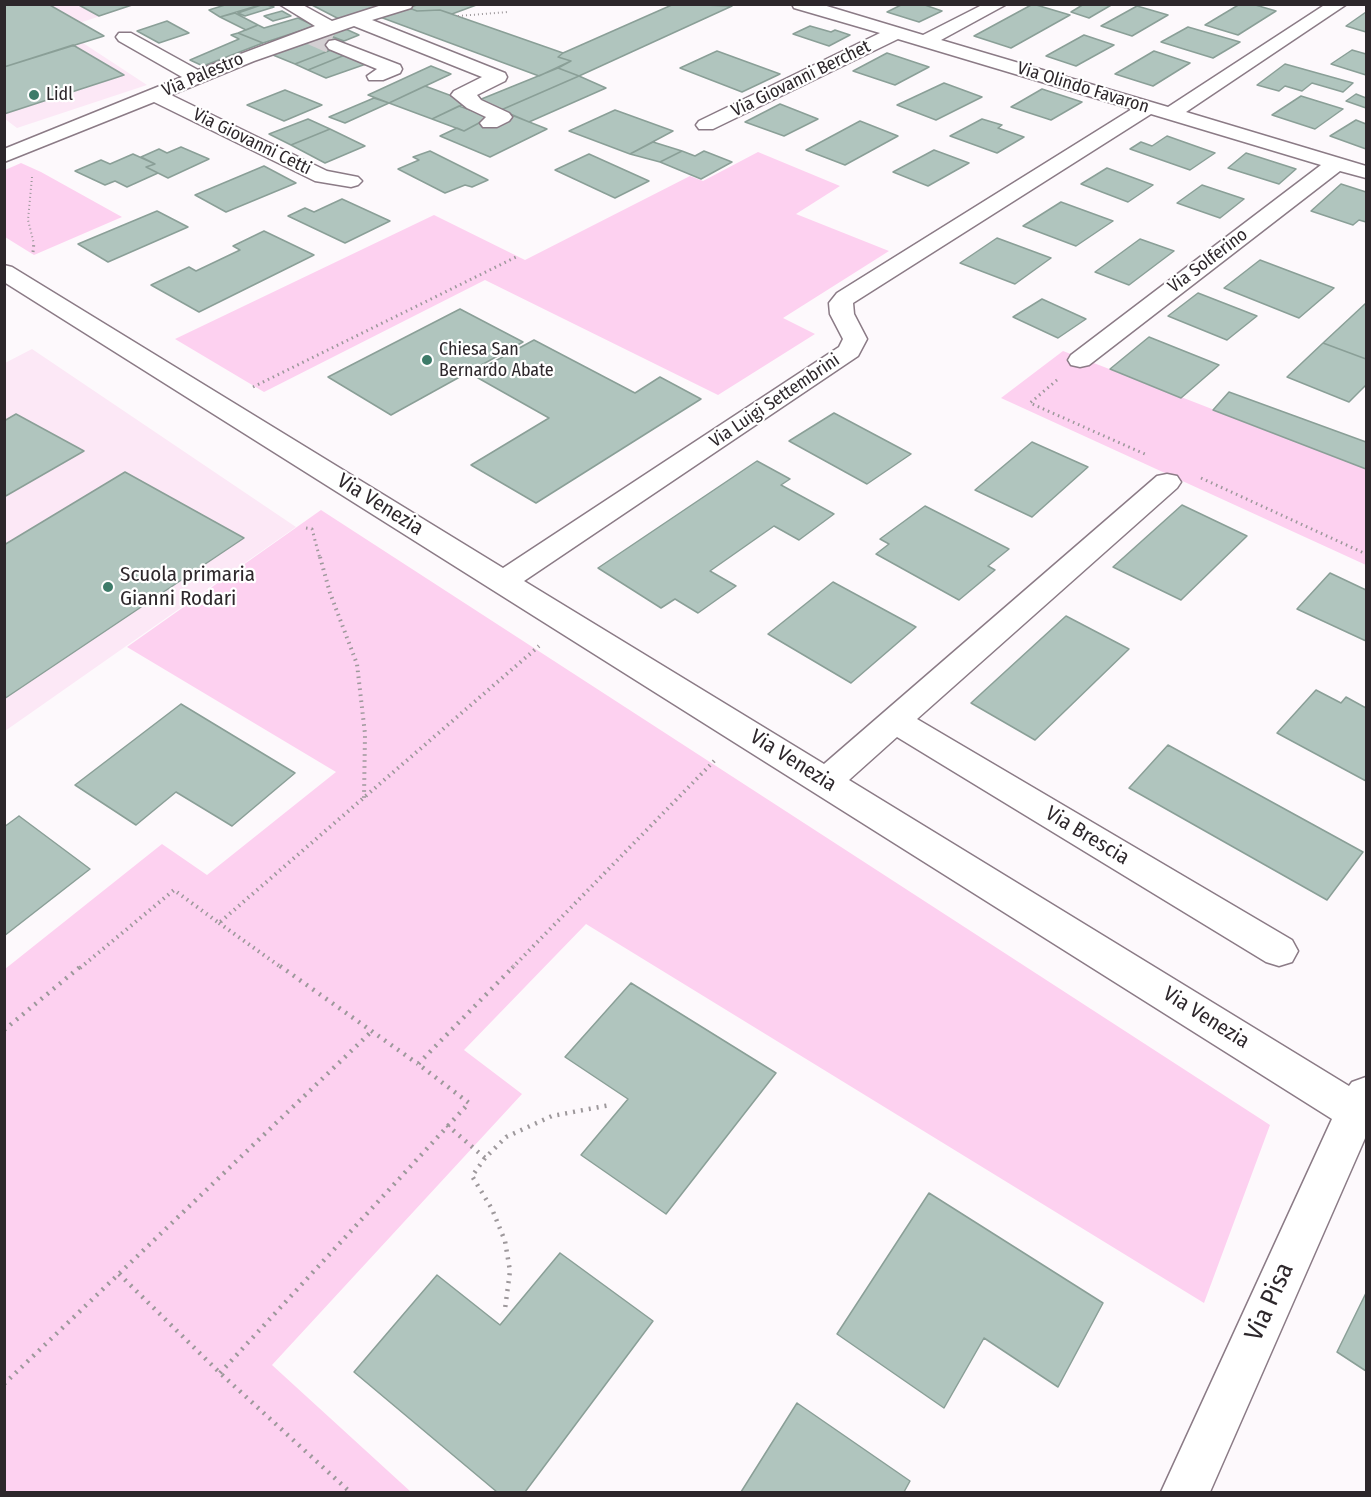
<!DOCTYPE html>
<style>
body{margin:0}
#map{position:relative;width:1371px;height:1497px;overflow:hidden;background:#fdf9fc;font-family:"Fira Sans Condensed",sans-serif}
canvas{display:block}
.frame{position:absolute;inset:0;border:6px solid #2d272b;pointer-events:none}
</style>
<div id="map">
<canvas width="1371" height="1497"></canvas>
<div class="frame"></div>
</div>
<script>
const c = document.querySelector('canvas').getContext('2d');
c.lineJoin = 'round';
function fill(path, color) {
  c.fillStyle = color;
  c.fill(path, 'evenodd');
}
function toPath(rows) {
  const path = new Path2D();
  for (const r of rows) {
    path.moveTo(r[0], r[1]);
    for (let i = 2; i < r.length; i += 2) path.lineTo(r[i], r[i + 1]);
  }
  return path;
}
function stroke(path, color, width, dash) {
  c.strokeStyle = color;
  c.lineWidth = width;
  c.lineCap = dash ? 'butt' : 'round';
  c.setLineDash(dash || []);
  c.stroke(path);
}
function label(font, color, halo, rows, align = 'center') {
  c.font = font + ' "Fira Sans Condensed",sans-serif';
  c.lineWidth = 4.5;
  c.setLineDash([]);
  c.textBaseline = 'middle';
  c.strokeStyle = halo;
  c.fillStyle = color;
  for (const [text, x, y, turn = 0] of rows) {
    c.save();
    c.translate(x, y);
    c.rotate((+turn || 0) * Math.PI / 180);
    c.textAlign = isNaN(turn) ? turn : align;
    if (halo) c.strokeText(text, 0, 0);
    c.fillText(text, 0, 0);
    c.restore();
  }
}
const built = toPath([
 [4,5,135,5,82,22,104,36,83,43,147,85,17,128,5,119],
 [32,349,296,527,5,731,5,363]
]);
const green = toPath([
 [758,152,840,186,796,214,889,251,783,318,815,334,718,395,485,280,264,392,175,339,434,215,525,260,690,176,703,181],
 [21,163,41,172,122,217,34,255,5,237,5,170],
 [1063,351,1366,469,1366,565,1001,398],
 [321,510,1270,1125,1204,1303,586,924,464,1050,522,1094,272,1365,411,1492,5,1492,5,969,162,844,207,875,336,772,127,647]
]);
const building = toPath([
 [4,4,48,4,104,36,4,67,4,4],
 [77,4,135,4,99,16,77,4],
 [228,4,263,4,220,17,209,10,228,4],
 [264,4,274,7,245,16,238,13,264,4],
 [310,4,389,4,341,20,310,4],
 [419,4,479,4,452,14,440,10,417,11,409,8,419,4],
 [674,4,732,6,579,76,558,68,571,61,558,57,563,53,674,4],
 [903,4,922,4,942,11,919,22,887,12,903,4],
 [1033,4,1070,15,1011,48,974,36,1033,4],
 [1084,4,1113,4,1089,18,1071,12,1084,4],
 [1240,4,1252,4,1276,11,1238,35,1205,25,1240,4],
 [1137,6,1168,15,1132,36,1101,26,1137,6],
 [409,8,417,11,440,10,563,53,558,57,571,61,539,76,380,17,409,8],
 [282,11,291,16,273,21,264,16,282,11],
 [1366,12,1366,32,1346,26,1366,12],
 [235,13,258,25,246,30,220,17,235,13],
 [298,18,315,26,263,43,238,33,258,25,264,28,298,18],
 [167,21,189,33,159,43,137,31,167,21],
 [339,26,359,35,344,41,322,33,339,26],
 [810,26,831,32,835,30,850,35,829,46,793,34,810,26],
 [1188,27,1240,42,1213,58,1161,42,1188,27],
 [320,32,344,41,331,46,307,37,320,32],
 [238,33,263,43,203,66,190,60,239,39,231,35,238,33],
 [1084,35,1114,45,1076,66,1046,56,1084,35],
 [309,37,329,45,325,48,331,50,295,64,268,53,309,37],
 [73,45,124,75,4,114,4,67,73,45],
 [331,50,345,55,308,70,295,64,331,50],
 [1352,50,1366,54,1366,75,1331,64,1352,50],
 [717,51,780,74,742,92,680,68,717,51],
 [1154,51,1190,63,1153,86,1115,74,1154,51],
 [887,53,929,67,895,85,853,71,887,53],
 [345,55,366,64,326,78,308,70,345,55],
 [1285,64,1353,83,1343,92,1312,83,1302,91,1285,86,1279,91,1257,85,1285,64],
 [431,66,451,74,389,103,368,95,431,66],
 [558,68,579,76,501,110,479,100,558,68],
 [579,76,606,88,529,122,501,110,579,76],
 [944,83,982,97,936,120,897,105,944,83],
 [425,86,468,102,432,119,389,103,425,86],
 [1042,89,1082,102,1051,120,1011,107,1042,89],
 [285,90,322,105,284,121,247,105,285,90],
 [1356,94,1366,98,1366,108,1346,101,1356,94],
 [1301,96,1343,109,1315,129,1272,115,1301,96],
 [374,98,389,103,345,123,329,117,374,98],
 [780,104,818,119,784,136,745,122,780,104],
 [459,106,490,117,464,131,432,119,459,106],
 [615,110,673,131,630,154,569,131,615,110],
 [514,116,547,129,490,157,440,136,457,128,464,131,479,123,489,127,514,116],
 [308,119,330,129,291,145,269,134,308,119],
 [982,119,1002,125,998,128,1024,137,997,153,950,136,982,119],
 [1356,120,1366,124,1366,149,1330,136,1356,120],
 [860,121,898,136,845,165,806,150,860,121],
 [330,129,365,146,325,163,291,145,330,129],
 [1167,136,1215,153,1190,170,1130,149,1141,142,1152,146,1167,136],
 [653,142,682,151,660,162,630,154,653,142],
 [181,147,209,159,168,178,146,167,155,164,141,157,159,149,167,153,181,147],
 [934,150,969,163,928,186,893,172,934,150],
 [430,151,488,180,472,187,465,185,445,193,398,169,419,160,413,157,430,151],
 [682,151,695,156,704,151,732,162,701,179,660,162,682,151],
 [1246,153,1296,169,1279,184,1228,168,1246,153],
 [133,154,155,164,146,167,158,173,127,187,115,181,105,185,75,171,101,160,110,164,133,154],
 [589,154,649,181,615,198,555,170,589,154],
 [264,166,296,183,226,212,195,195,264,166],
 [1107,168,1153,185,1128,202,1081,184,1107,168],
 [1341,184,1366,192,1366,222,1359,220,1353,225,1311,211,1341,184],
 [1202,185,1244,199,1220,218,1177,203,1202,185],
 [342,199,390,221,345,243,288,216,305,208,314,212,342,199],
 [1061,202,1113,221,1076,246,1023,226,1061,202],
 [157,211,188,227,108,262,78,244,157,211],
 [264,231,314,255,199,312,151,285,189,267,196,271,240,250,233,246,264,231],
 [997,238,1051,258,1015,284,960,263,997,238],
 [1140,239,1174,251,1129,285,1095,272,1140,239],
 [1260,260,1334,288,1299,318,1224,288,1260,260],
 [1198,293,1257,316,1227,340,1168,316,1198,293],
 [1042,299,1086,319,1058,338,1013,317,1042,299],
 [1366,303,1366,359,1323,343,1366,303],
 [460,309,523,342,391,415,328,377,460,309],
 [1149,337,1219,365,1181,398,1110,369,1149,337],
 [534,340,635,393,660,377,701,399,536,503,471,465,549,418,471,374,534,340],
 [1323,343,1366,359,1366,385,1349,402,1287,377,1323,343],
 [1229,392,1366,442,1366,469,1213,410,1229,392],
 [834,413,911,454,867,484,789,441,834,413],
 [16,414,84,451,4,497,4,421,16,414],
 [1032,442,1088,467,1032,517,975,490,1032,442],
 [757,461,790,479,781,485,834,514,799,540,774,526,710,571,736,586,698,613,675,599,661,608,598,568,757,461],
 [125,472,244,538,4,699,4,545,125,472],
 [1182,505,1247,536,1181,600,1113,567,1182,505],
 [925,506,1009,549,988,566,995,570,959,600,876,554,889,544,880,539,925,506],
 [1330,573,1366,590,1366,641,1297,609,1330,573],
 [833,582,916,627,851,683,768,634,833,582],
 [1066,616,1129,649,1035,740,971,703,1066,616],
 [1316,690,1341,703,1346,697,1366,708,1366,781,1277,733,1316,690],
 [181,704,295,773,232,826,176,792,136,825,75,785,181,704],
 [1168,745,1363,852,1327,900,1129,788,1168,745],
 [19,816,90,869,4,936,4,827,19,816],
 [631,983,776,1073,666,1214,581,1155,628,1099,565,1057,631,983],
 [929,1193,1103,1303,1058,1387,984,1338,944,1408,837,1334,929,1193],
 [560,1253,653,1321,525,1492,497,1492,354,1372,437,1275,500,1325,560,1253],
 [1366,1293,1366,1371,1337,1352,1366,1293],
 [797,1403,910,1481,904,1492,741,1492,797,1403]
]);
const minorTunnel = toPath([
 [312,35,335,45]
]);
const pathFar3 = toPath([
 [458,16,508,12],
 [32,177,28,220,34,244]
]);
const pathFar2 = toPath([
 [33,252,34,242],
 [1057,380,1030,403,1147,455],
 [253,387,516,257],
 [1201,478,1366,554],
 [306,528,312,529,320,559]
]);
const pathFar1 = toPath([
 [320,557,330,593,357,664,365,734,364,798],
 [219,923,282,968],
 [80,968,174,890,219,923,539,646],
 [512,968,715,760]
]);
const path = toPath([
 [280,966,418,1064],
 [4,1030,81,966],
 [447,1125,485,1158,506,1137,552,1116,610,1105],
 [485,1158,472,1176,492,1209,505,1241,510,1271,505,1309],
 [119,1274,220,1373,350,1492],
 [220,1373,469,1103,418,1064,514,966],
 [4,1384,371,1032]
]);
const minor = toPath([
 [279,4,301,4,332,21,385,4,413,4,411,8,372,20,505,73,507,77,505,81,477,95,481,100,509,113,512,117,509,121,497,127,483,127,480,123,486,117,467,108,451,95,454,91,482,77,354,26,254,61,171,95,327,171,358,177,362,181,358,185,351,187,315,181,154,102,4,162,4,149,182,77,119,41,116,37,119,33,131,33,198,70,315,26,279,4],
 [792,4,820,4,923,35,984,4,1007,4,941,40,1168,107,1326,4,1347,4,1186,112,1366,166,1366,178,1340,171,1089,365,1080,367,1071,365,1068,360,1071,355,1321,165,1151,114,853,303,854,314,867,339,858,356,524,581,824,764,1157,476,1167,474,1177,476,1181,482,1177,488,917,719,1292,940,1298,951,1292,962,1279,966,1266,962,897,737,849,780,1349,1086,1352,1082,1366,1077,1366,1136,1210,1492,1161,1492,1332,1119,4,282,4,265,12,267,503,568,839,347,843,339,830,314,829,303,837,293,1132,109,898,39,713,129,699,129,696,125,699,121,880,33,794,8,792,4],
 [335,40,400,65,402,69,400,73,383,80,369,80,367,76,377,69,329,49,326,45,329,41,335,40]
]);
const markers = [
 [34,95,6,"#3d7b69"],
 [427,360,6,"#3d7b69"],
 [108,587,6,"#3d7b69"]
];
const farStreetnames = [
 ["Via Palestro",203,75,-23],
 ["Via Giovanni Berchet",801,79,-26],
 ["Via Olindo Favaron",1083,88,17],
 ["Via Giovanni Cetti",252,142,26],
 ["Via Solferino",1208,261,-37],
 ["Via Luigi Settembrini",775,401,-34]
];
const farPoinames = [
 ["Lidl",46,95],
 ["Chiesa San",439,350],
 ["Bernardo Abate",439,371]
];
const streetNames = [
 ["Via Venezia",380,505,32],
 ["Via Venezia",793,761,32],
 ["Via Brescia",1087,836,31],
 ["Via Venezia",1206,1018,32]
];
const poiNames = [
 ["Scuola primaria",120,575],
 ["Gianni Rodari",120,599]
];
const nearStreetnames = [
 ["Via Pisa",1270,1302,-66]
];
fill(built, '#fce8f6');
fill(green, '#fdd1f0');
fill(building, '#b0c5be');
stroke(building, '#8a9f97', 1.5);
stroke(minorTunnel, '#d3cfd2', 20, [20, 10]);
stroke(minor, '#8b7b86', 3);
stroke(pathFar3, '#9d989b', 2, [1, 3]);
stroke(pathFar2, '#9d989b', 3, [1.5, 4]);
stroke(pathFar1, '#9d989b', 4, [1.5, 4.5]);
stroke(path, '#9d989b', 4.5, [2, 6]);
fill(minor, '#fff');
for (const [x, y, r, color] of markers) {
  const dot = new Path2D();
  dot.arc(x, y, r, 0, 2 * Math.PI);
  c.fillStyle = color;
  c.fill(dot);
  stroke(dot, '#fff', 2);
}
label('18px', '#2d272b', '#fff', farStreetnames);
label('18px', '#2d272b', '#fff', farPoinames, 'left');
label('21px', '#2d272b', '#fff', streetNames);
label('21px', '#2d272b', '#fff', poiNames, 'left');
label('26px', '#2d272b', '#fff', nearStreetnames);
</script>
